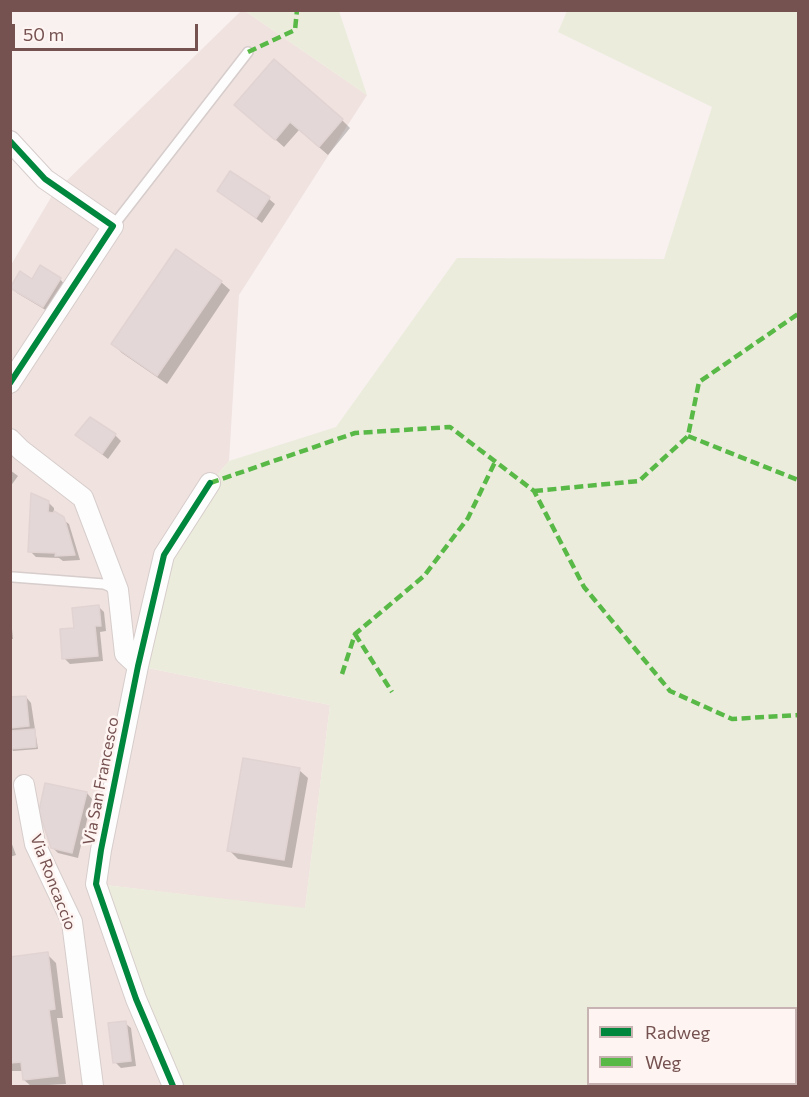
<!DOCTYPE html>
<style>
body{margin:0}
#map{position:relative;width:809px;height:1097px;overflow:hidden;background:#f8f1f0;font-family:Commissioner,sans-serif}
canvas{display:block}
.frame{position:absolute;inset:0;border:12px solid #755150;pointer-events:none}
.legend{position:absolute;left:587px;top:1007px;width:210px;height:78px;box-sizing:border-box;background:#fef5f2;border:2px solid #c7b3b1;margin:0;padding:8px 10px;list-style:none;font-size:18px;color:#755150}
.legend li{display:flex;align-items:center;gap:12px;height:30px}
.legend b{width:30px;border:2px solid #c7b3b1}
.scale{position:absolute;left:12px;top:24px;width:186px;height:27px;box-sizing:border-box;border:3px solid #755150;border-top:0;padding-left:8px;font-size:18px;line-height:21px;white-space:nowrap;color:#755150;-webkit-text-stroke:4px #fef5f2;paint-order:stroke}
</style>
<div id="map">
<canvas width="809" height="1097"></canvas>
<div class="frame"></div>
<ul class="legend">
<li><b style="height:8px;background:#00873e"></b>Radweg</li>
<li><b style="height:8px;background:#58b947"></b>Weg</li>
</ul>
<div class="scale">50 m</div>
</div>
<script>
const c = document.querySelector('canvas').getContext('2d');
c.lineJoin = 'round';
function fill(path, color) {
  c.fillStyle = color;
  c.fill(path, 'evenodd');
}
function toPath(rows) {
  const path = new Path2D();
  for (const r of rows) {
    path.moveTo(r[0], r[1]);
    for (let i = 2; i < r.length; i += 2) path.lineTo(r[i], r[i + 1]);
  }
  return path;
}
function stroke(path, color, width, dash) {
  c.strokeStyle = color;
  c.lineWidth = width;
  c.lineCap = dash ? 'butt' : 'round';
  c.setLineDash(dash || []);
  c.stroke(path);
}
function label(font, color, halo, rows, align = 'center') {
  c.font = font + ' Commissioner,sans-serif';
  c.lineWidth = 5;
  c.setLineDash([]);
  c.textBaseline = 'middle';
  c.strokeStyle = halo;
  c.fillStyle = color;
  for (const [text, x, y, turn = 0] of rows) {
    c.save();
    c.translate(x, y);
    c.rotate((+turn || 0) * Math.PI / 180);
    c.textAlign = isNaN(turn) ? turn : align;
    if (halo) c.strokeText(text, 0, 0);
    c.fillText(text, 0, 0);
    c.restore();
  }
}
const residential = toPath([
 [241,11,245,11,367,95,239,295,229,461,210,483,138,666,330,705,305,909,97,884,173,1086,11,1086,11,265,53,194]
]);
const green = toPath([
 [245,11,339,11,367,95],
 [567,11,798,11,798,1086,173,1086,96,884,305,908,330,705,138,666,164,555,210,483,229,461,336,427,457,258,664,259,712,107,558,32],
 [588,1008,796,1008,796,1084,588,1084]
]);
const shadow = toPath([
 [245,113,342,120,350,128,328,155,299,130,284,147],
 [219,191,269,199,275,204,262,223],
 [60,279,65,285,49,312,17,293,12,287,32,281],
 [221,282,230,290,167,384,122,353,113,344],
 [77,435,115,435,121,441,108,459],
 [10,470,18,476,10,487],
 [48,502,54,508,54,513,69,524,80,560,63,561,59,558,36,557,30,551],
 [98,606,104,612,106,631,100,632,103,661,70,664,64,658],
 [10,609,13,639,10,639],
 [26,697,31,703,38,749,13,751,10,744,10,699],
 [299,770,308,778,292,868,238,859,229,850],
 [46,784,87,793,92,799,78,858,58,853,52,847],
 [10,839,16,855,10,857],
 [47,954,56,963,63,1018,57,1018,66,1084,31,1086,24,1080,23,1071,10,1071,10,958],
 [125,1023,131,1028,136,1066,121,1068,115,1062]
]);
const building = toPath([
 [274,59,343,119,319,147,290,122,275,140,234,105,274,59],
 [230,171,270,197,256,218,217,191,230,171],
 [176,249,222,281,157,376,111,344,176,249],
 [40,265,61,278,43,307,10,288,20,271,32,279,40,265],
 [90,417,116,434,102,454,75,435,90,417],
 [31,493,49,501,48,512,53,513,54,511,64,517,75,555,55,556,56,553,28,552,31,493],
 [99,605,101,626,95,626,98,656,62,659,60,629,74,628,72,608,99,605],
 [26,696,29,726,10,728,10,697,26,696],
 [35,729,36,747,10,749,10,731,35,729],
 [243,758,300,768,284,860,227,851,243,758],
 [45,783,87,792,72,853,51,848,39,811,45,783],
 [48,952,55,1009,49,1010,58,1076,23,1080,21,1062,10,1063,10,957,48,952],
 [126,1021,131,1061,113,1063,108,1023,126,1021]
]);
const lane = toPath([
 [113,226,248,52],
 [13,577,104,584,116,589]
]);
const street = toPath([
 [10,141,45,179,113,226,10,383],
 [10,439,21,450,83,498,118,590,125,654,138,666],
 [24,785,35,844,72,922,93,1086],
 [173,1086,136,999,96,884,101,850,138,666,164,555,210,483]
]);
const quiet = toPath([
 [248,52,295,30,297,10],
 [688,436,798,480],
 [210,483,355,433,450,427,534,491,584,587,670,691,732,719,798,715],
 [534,491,639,481,688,436,699,382,798,314],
 [355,634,392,692],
 [342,674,355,634,424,576,468,518,496,460]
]);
const cycleway = toPath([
 [10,141,45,179,113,226,10,383],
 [173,1086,136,999,96,884,101,850,138,666,164,555,210,483]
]);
const streetNames = [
 ["Via San Francesco",101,781,-79],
 ["Via Roncaccio",53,882,69]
];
fill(residential, '#f0e2de');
fill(green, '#ebecdc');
fill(shadow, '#0003');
fill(building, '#e4d7d7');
stroke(building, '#e0d3d2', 1.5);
stroke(lane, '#d6cdcc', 12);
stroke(street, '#d6cdcc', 22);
stroke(lane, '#fefdfd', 9);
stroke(street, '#fefdfd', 20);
stroke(quiet, '#58b947', 4.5, [9, 4.5]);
stroke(cycleway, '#00873e', 6);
label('16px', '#755150', '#fef5f2', streetNames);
</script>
